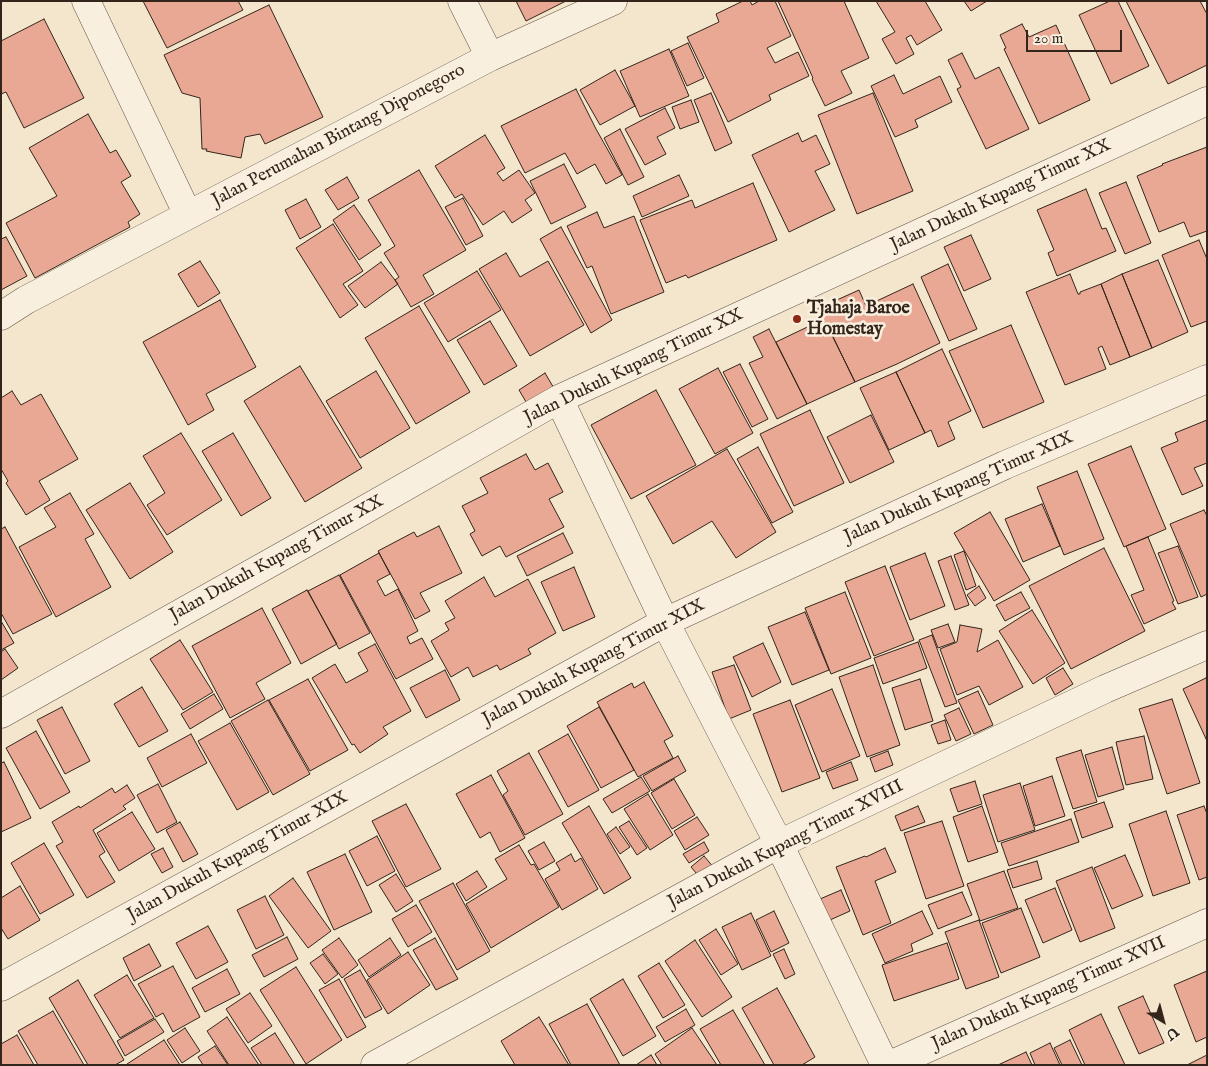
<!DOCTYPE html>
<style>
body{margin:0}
#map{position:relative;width:1208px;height:1066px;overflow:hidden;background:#f4e6cd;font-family:"IM FELL English",serif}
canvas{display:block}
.frame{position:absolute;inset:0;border:2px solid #33251b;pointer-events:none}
.north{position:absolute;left:1138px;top:996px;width:50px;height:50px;-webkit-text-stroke:4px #f8efde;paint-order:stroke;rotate:143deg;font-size:14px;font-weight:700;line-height:20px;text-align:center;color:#33251b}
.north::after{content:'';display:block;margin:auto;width:18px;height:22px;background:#33251b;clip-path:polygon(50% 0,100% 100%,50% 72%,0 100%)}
.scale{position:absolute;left:1026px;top:30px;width:96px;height:22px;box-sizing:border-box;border:2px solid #33251b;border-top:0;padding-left:6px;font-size:15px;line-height:18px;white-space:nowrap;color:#33251b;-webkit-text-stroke:4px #f8efde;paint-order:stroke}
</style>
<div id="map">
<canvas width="1208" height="1066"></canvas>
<div class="frame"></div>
<div class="north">U</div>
<div class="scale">20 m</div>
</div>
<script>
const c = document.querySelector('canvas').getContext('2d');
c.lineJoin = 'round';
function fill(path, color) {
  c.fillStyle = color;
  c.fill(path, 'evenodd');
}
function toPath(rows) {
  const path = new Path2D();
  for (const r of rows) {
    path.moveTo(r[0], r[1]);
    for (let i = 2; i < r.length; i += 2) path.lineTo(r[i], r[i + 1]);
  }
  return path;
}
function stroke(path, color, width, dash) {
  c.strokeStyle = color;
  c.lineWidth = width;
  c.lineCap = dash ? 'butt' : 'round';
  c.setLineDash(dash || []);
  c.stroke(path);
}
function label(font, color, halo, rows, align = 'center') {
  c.font = font + ' "IM FELL English",serif';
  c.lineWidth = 5;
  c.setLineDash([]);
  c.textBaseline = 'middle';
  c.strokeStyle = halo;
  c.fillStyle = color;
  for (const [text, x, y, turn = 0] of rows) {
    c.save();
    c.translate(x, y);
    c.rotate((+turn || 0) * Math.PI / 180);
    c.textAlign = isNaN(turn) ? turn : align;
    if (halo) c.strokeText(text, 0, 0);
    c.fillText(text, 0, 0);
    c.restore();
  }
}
const building = toPath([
 [143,1,238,1,243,10,167,48,143,1],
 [516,1,566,1,526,21,516,1],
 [743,1,750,1,752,5,759,1,775,1,791,36,767,48,775,63,798,52,809,76,769,95,771,100,728,122,687,37,719,22,716,14,743,1],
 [778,1,844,1,869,58,841,71,852,93,825,106,812,79,813,78,778,1],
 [876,1,925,1,942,30,917,45,911,35,906,38,914,54,896,64,882,39,895,32,876,1],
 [964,1,987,1,971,11,964,1],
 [1110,1,1118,1,1149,66,1111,84,1079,15,1110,1],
 [1126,1,1200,1,1207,14,1207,65,1168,84,1126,1],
 [269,5,323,117,265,144,260,134,245,137,241,158,206,151,207,149,202,149,200,98,182,93,164,55,269,5],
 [44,19,84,98,24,128,6,92,1,94,1,41,44,19],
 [1022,24,1029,37,1056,25,1090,100,1039,124,1004,49,1006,48,1000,35,1022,24],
 [688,43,704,78,687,86,671,51,688,43],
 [669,49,689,96,640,117,620,71,669,49],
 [962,53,975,79,999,67,1029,129,986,149,957,89,961,87,948,60,962,53],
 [615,70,635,106,600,125,580,90,615,70],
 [894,75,903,94,940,76,952,102,915,120,918,127,895,137,871,86,894,75],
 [576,89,596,129,622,175,606,184,595,164,577,174,565,153,525,173,501,126,576,89],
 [711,93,732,143,715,151,694,100,711,93],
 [873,93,913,191,857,214,818,115,873,93],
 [691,100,699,122,680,129,672,107,691,100],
 [665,108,675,128,657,137,666,154,645,165,625,129,665,108],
 [88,114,110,153,116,150,131,176,121,182,140,214,128,222,130,227,35,278,6,223,57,196,29,148,88,114],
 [620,129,644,177,628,185,604,138,620,129],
 [798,133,802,142,816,135,830,164,815,171,835,210,789,232,752,155,798,133],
 [485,135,505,168,497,173,503,181,519,170,535,193,525,200,532,210,512,223,504,211,483,225,462,194,455,198,435,166,485,135],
 [1207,147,1207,231,1190,237,1184,222,1159,232,1137,176,1163,165,1162,164,1207,147],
 [564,164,586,207,551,224,530,181,564,164],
 [419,170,466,250,423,275,434,294,411,307,395,280,399,277,384,253,395,246,368,200,419,170],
 [679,175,689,196,642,217,633,196,679,175],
 [347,177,359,198,338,210,325,190,347,177],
 [1126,182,1151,243,1125,254,1099,193,1126,182],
 [753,183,777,240,688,278,686,275,666,283,640,220,692,200,695,208,753,183],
 [1086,189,1102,229,1106,228,1116,251,1057,276,1048,253,1054,250,1037,210,1086,189],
 [463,198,483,236,466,245,445,207,463,198],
 [306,199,321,227,300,239,285,210,306,199],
 [354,205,381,245,359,260,333,220,354,205],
 [597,212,604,228,634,216,664,292,611,314,592,266,587,268,567,226,597,212],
 [333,224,363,271,343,284,358,305,340,318,296,248,333,224],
 [561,227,612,320,591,333,540,239,561,227],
 [971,235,991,279,964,291,944,247,971,235],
 [6,237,27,276,1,290,1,239,6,237],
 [1199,240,1207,259,1207,321,1191,327,1162,255,1199,240],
 [506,253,520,277,548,261,584,325,530,356,479,269,506,253],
 [1158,260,1188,332,1152,348,1122,274,1158,260],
 [200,261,220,293,198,307,178,274,200,261],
 [381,262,398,284,365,308,348,286,381,262],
 [948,264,977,329,949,341,921,277,948,264],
 [477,271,501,310,448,342,424,303,477,271],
 [1070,274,1078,294,1080,294,1080,292,1101,284,1130,357,1110,365,1102,346,1098,348,1106,369,1065,385,1026,292,1070,274],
 [1122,274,1152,348,1130,357,1101,284,1122,274],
 [913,284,940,343,897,364,855,382,832,335,830,335,817,309,859,290,866,306,913,284],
 [220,300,256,367,206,394,214,410,188,425,143,342,220,300],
 [419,306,470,392,416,424,365,338,419,306],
 [822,320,830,335,832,335,855,382,807,404,776,342,822,320],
 [490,321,517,366,484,385,457,340,490,321],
 [1011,325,1044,402,983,428,949,351,1011,325],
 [769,329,807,404,777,419,749,363,763,357,753,337,769,329],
 [942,349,971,411,948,422,955,439,938,447,931,430,925,433,896,372,942,349],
 [740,364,768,419,752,427,723,372,740,364],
 [300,366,362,468,305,502,244,401,300,366],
 [718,368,753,433,715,454,679,389,718,368],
 [376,371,410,428,360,458,326,401,376,371],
 [896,372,925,433,889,450,860,388,896,372],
 [545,373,555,390,529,407,519,390,545,373],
 [656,390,696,465,631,499,591,425,656,390],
 [12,391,21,405,41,394,78,459,39,481,50,500,26,515,6,483,8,481,1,469,1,398,12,391],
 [810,410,844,483,794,506,760,434,810,410],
 [871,415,894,462,850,483,827,437,871,415],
 [1207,420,1207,463,1194,468,1203,486,1182,495,1161,448,1178,441,1175,433,1207,420],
 [181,433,222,500,167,535,147,505,165,493,143,456,181,433],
 [233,433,271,498,241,516,202,451,233,433],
 [1131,446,1166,529,1124,547,1088,464,1131,446],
 [758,447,793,512,772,523,737,459,758,447],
 [727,449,776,532,736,558,712,521,673,544,646,496,727,449],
 [526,454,535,470,548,463,563,492,549,499,564,527,506,557,500,546,482,556,470,534,475,531,462,506,488,493,480,478,526,454],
 [1077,471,1104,539,1064,555,1037,487,1077,471],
 [130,483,173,552,130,579,86,510,130,483],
 [70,493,94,534,85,539,111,587,56,617,19,547,56,527,44,508,70,493],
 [1042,504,1060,546,1023,562,1005,519,1042,504],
 [1204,510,1207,516,1207,594,1201,597,1170,524,1204,510],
 [990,512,1030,580,994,601,954,533,990,512],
 [439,526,462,573,420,593,430,611,415,619,378,551,414,532,417,537,439,526],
 [5,527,52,614,13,634,1,613,1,529,5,527],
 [563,533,573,553,527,576,517,556,563,533],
 [1148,537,1174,601,1172,602,1176,609,1144,624,1131,595,1144,590,1126,546,1148,537],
 [1178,546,1198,597,1178,604,1158,553,1178,546],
 [1104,548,1145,631,1071,669,1029,586,1104,548],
 [964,551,976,586,966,590,954,555,964,551],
 [379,553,390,574,377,581,385,596,398,589,418,631,407,637,410,644,422,638,433,659,396,679,340,575,379,553],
 [925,553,945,606,910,620,890,567,925,553],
 [951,556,969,605,955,610,938,561,951,556],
 [885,566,914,640,874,656,845,582,885,566],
 [574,567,595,617,563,631,541,582,574,567],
 [339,575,370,633,339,649,308,591,339,575],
 [484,577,495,597,528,579,556,633,528,649,531,654,500,670,497,665,473,677,468,667,451,677,431,641,449,630,445,623,455,618,445,601,484,577],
 [979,586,986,598,975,606,967,595,979,586],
 [307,590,337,644,301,664,272,609,307,590],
 [845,592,871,658,831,674,805,608,845,592],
 [1021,592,1030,608,1005,621,996,605,1021,592],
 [262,608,291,663,256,683,265,699,230,718,192,646,262,608],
 [1032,610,1065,663,1033,684,999,631,1032,610],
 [805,612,829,670,792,685,768,627,805,612],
 [1,621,14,643,1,650,1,621],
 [948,624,955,642,938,648,931,630,948,624],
 [960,625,982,629,977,652,998,640,1023,687,989,705,979,686,957,695,940,649,957,642,960,625],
 [932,635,957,703,945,707,919,640,932,635],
 [180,640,213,692,183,710,150,659,180,640],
 [918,642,927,668,883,684,874,658,918,642],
 [763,643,781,682,752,697,733,657,763,643],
 [375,644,411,711,383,727,388,734,360,753,354,744,352,745,312,678,335,664,346,683,368,671,358,653,375,644],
 [5,649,18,668,1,680,1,652,5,649],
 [734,665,751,710,729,719,712,672,734,665],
 [873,665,900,745,867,757,839,677,873,665],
 [1063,668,1073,684,1055,695,1046,678,1063,668],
 [445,670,460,700,426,718,410,688,445,670],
 [1206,678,1207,679,1207,741,1183,689,1206,678],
 [308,679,348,750,310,771,269,700,308,679],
 [920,679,933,721,905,730,892,688,920,679],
 [644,682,673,736,664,741,673,758,638,777,597,702,632,683,634,688,644,682],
 [142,687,168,731,139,747,114,704,142,687],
 [832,689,860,756,822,772,795,705,832,689],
 [978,691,993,725,974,734,958,700,978,691],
 [214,694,223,709,190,729,181,714,214,694],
 [1172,699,1200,783,1167,794,1139,709,1172,699],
 [268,700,310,774,273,795,231,721,268,700],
 [790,700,820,778,782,792,753,714,790,700],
 [62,707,90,761,65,774,37,720,62,707],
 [599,707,634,770,601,788,567,726,599,707],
 [959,708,971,734,956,741,944,715,959,708],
 [945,720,951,740,938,744,931,725,945,720],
 [230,723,269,792,237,810,198,741,230,723],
 [36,731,70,792,40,809,6,748,36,731],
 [191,734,207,763,162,787,147,758,191,734],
 [568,734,599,790,568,807,538,751,568,734],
 [1144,736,1153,779,1126,785,1116,742,1144,736],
 [1112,747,1124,789,1098,797,1085,755,1112,747],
 [1081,750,1097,802,1073,809,1056,758,1081,750],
 [888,751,893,765,875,772,870,758,888,751],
 [529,753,563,814,525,835,503,795,508,791,497,771,529,753],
 [678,756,686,771,652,791,643,776,678,756],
 [4,762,31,818,1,832,1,763,4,762],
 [851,762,858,780,833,789,826,772,851,762],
 [491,775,525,838,500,852,490,832,480,838,456,794,491,775],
 [1052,776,1065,816,1035,826,1023,786,1052,776],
 [641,777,650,791,612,813,603,799,641,777],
 [674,779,695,815,672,829,651,793,674,779],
 [975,781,982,804,958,812,950,789,975,781],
 [1020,783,1035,830,998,842,983,795,1020,783],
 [158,784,177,822,157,833,137,795,158,784],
 [127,785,135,798,123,806,126,809,93,830,105,852,99,856,115,882,87,898,56,846,63,842,52,822,79,806,80,808,112,788,115,793,127,785],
 [648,794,673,835,650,850,624,809,648,794],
 [1104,802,1113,827,1082,838,1074,812,1104,802],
 [406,804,441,869,406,887,372,821,406,804],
 [589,806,631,878,604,894,562,823,589,806],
 [918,806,925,822,901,831,895,816,918,806],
 [982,806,998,852,968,862,953,817,982,806],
 [1204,806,1207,814,1207,877,1199,880,1177,815,1204,806],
 [1166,811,1190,883,1153,896,1129,824,1166,811],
 [132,812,155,849,119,871,97,833,132,812],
 [697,817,709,835,685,850,674,831,697,817],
 [1071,819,1079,842,1009,866,1001,843,1071,819],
 [629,821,647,848,637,855,619,827,629,821],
 [942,821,964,886,926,899,904,833,942,821],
 [180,822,198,854,183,862,166,830,180,822],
 [616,827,630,847,620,854,607,834,616,827],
 [377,836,395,871,367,886,349,851,377,836],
 [544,842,555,861,539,870,528,851,544,842],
 [704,842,709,851,689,863,683,854,704,842],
 [44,843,74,895,40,914,11,863,44,843],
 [519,845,531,865,534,864,559,907,491,948,466,904,507,879,495,859,519,845],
 [163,848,173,867,162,873,151,854,163,848],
 [885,848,896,872,875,881,891,923,863,935,836,867,865,856,866,857,885,848],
 [345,854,372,912,334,930,307,872,345,854],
 [571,854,575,862,581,858,598,889,562,910,545,879,560,870,556,863,571,854],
 [1125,855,1143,896,1112,909,1094,868,1125,855],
 [704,856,715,869,702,880,691,867,704,856],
 [1037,861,1042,879,1013,888,1007,870,1037,861],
 [1092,867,1115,928,1080,942,1056,881,1092,867],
 [477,871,487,887,466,901,456,884,477,871],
 [1004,871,1018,908,980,921,967,884,1004,871],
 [396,874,413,901,396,912,379,885,396,874],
 [293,878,331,931,308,948,269,896,293,878],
 [453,883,490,951,457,970,419,901,453,883],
 [20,886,40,920,8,939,1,928,1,898,20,886],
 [1055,888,1072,930,1043,943,1025,900,1055,888],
 [841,890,850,911,830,920,820,899,841,890],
 [962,892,972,915,938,929,928,905,962,892],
 [265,896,284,935,256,949,237,910,265,896],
 [416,905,432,932,408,947,392,919,416,905],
 [1021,908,1040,957,1001,973,982,923,1021,908],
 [774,911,789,943,771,952,756,920,774,911],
 [922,911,933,934,911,944,913,951,885,963,872,934,922,911],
 [751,913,771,956,742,970,722,927,751,913],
 [979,920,999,977,966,989,945,932,979,920],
 [208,926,228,962,196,979,176,943,208,926],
 [716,929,738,964,721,975,699,940,716,929],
 [287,937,298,959,264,977,252,955,287,937],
 [339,938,358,965,342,978,322,950,339,938],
 [390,938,401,955,369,977,358,960,390,938],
 [435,938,458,979,436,990,413,950,435,938],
 [695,940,732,997,702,1017,665,961,695,940],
 [947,943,959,979,894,1001,882,965,947,943],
 [149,944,161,966,134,981,123,958,149,944],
 [784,949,795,974,785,979,773,954,784,949],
 [408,952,430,985,388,1014,367,980,408,952],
 [323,954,338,974,325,984,310,963,323,954],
 [659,963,685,1005,663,1018,638,976,659,963],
 [173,966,200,1017,173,1032,163,1013,156,1017,138,984,173,966],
 [296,967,342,1040,306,1064,260,990,296,967],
 [227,969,240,994,205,1012,192,988,227,969],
 [360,970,382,1009,365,1018,344,979,360,970],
 [1207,971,1207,1037,1196,1042,1174,985,1207,971],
 [127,975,154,1018,120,1038,94,995,127,975],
 [339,979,366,1027,347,1038,319,990,339,979],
 [623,979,656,1036,623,1056,590,999,623,979],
 [78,980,124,1060,115,1065,88,1065,49,998,78,980],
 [777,988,815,1057,802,1065,774,1065,742,1008,777,988],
 [250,993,272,1026,248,1043,226,1009,250,993],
 [1143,996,1164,1043,1139,1054,1118,1007,1143,996],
 [587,1004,620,1065,571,1065,549,1024,587,1004],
 [686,1009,695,1025,665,1042,656,1027,686,1009],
 [733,1010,765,1065,721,1065,700,1029,733,1010],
 [53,1011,84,1065,38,1065,18,1031,53,1011],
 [1101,1014,1125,1065,1085,1065,1069,1030,1101,1014],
 [227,1017,259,1065,229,1065,207,1031,227,1017],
 [539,1017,569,1065,515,1065,501,1041,539,1017],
 [155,1019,164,1032,125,1056,117,1041,155,1019],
 [185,1028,200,1051,182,1063,167,1040,185,1028],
 [692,1028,717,1065,662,1065,655,1054,692,1028],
 [275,1033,295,1065,262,1065,251,1048,275,1033],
 [17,1035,34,1065,1,1065,1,1044,17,1035],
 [164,1040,180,1065,128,1065,127,1064,164,1040],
 [1070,1040,1082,1065,1062,1065,1054,1048,1070,1040],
 [1050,1043,1060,1065,1035,1065,1030,1053,1050,1043],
 [215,1046,228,1065,203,1065,198,1057,215,1046],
 [1026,1052,1032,1065,998,1065,1026,1052],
 [651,1055,657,1065,636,1065,651,1055],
 [1207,1055,1207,1065,1187,1065,1207,1055]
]);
const minor = toPath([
 [86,1,188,215],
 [462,1,490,57],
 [1,316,26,300,490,57,613,1],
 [559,399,665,622,779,844,885,1065],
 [1,714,336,526,559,399,1207,101],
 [1,987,665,622,1005,465,1207,379],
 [375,1065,779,844,1105,689,1207,645],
 [890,1065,1207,923]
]);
const markers = [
 [797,319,5,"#8f2418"]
];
const streetNames = [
 ["Jalan Perumahan Bintang Diponegoro",339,136,-28],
 ["Jalan Dukuh Kupang Timur XX",1001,196,-25],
 ["Jalan Dukuh Kupang Timur XX",634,367,-26],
 ["Jalan Dukuh Kupang Timur XIX",959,488,-24],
 ["Jalan Dukuh Kupang Timur XX",277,559,-29],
 ["Jalan Dukuh Kupang Timur XIX",594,663,-28],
 ["Jalan Dukuh Kupang Timur XVIII",786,845,-27],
 ["Jalan Dukuh Kupang Timur XIX",238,857,-29],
 ["Jalan Dukuh Kupang Timur XVII",1049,994,-24]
];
const poiNames = [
 ["Tjahaja Baroe",807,309],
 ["Homestay",807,330]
];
fill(building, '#e9a893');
stroke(building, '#33251b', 1);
stroke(minor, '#635548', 29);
stroke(minor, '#f8efde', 28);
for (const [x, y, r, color] of markers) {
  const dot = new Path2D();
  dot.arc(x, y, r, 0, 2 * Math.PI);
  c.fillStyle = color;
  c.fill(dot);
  stroke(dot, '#f8efde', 2);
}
label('18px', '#33251b', '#f8efde', streetNames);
label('bold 18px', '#33251b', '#f8efde', poiNames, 'left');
</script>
